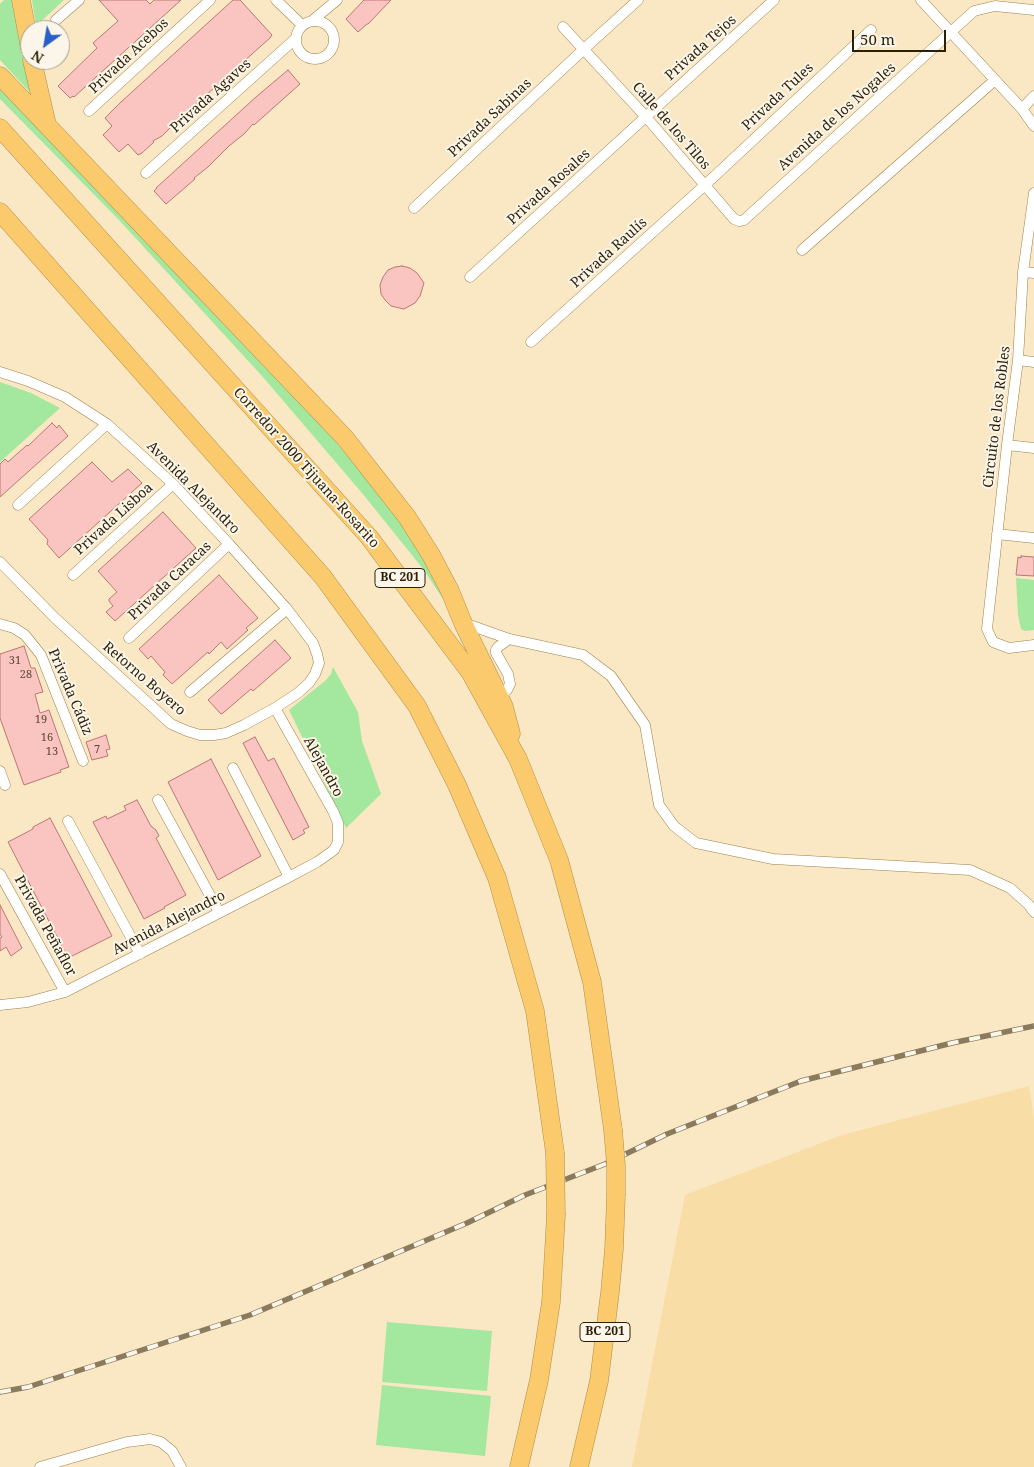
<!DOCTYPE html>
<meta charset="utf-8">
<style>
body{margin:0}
#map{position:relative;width:1034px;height:1467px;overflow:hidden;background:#fae7c4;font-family:"Noto Serif",serif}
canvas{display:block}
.north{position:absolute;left:20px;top:20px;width:50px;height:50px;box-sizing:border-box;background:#fcf6ea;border:1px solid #a8a08f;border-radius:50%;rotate:212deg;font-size:14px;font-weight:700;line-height:20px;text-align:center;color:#2b1f06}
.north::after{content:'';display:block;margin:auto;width:18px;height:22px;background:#2a5ecc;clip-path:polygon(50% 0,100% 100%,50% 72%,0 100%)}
.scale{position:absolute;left:852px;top:30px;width:94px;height:22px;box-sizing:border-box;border:2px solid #2b1f06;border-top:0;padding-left:6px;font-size:15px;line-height:18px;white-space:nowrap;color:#2b1f06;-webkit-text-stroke:4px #fcf6ea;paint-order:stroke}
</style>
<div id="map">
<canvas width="1034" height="1467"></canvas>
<div class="north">N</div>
<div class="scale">50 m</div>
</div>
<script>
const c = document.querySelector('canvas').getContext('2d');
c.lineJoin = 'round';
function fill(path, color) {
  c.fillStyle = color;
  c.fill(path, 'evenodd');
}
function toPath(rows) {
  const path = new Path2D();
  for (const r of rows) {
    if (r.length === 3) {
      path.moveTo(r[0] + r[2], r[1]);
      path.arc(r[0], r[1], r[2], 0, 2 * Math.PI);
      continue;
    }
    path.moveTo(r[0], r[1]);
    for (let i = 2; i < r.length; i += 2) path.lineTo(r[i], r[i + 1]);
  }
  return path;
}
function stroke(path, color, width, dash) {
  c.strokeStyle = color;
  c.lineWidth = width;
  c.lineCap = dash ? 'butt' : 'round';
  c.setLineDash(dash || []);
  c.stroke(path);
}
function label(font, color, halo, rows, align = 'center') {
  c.font = font + ' "Noto Serif",serif';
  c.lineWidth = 4;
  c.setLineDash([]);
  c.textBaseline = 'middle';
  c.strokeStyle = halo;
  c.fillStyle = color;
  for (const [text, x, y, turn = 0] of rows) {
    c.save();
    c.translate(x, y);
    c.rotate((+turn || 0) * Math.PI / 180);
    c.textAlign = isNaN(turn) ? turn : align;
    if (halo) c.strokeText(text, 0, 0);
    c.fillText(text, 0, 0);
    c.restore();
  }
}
const built = toPath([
 [1029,1086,1034,1119,1034,1467,632,1467,685,1195,842,1135]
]);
const green = toPath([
 [4,0,12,0,15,3,21,45,27,71,36,99,0,60,0,4],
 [32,0,64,0,36,26],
 [0,83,315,418,378,491,424,553,463,630,424,570,362,493,262,376,119,220,0,99],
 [0,382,31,393,60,408,0,462],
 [1016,578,1034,580,1034,630,1025,631,1021,629,1018,615],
 [333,667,358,712,362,741,381,794,346,828,289,710,326,680,331,674],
 [387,1322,492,1331,487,1391,382,1382],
 [382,1385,491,1396,485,1456,376,1445]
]);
const building = toPath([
 [99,0,146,0,150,4,154,0,181,0,74,97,73,96,70,98,58,86,97,48,93,43,118,21,99,0],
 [233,0,240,0,272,35,270,38,177,121,162,136,153,141,154,142,142,153,138,155,128,144,119,152,103,135,112,126,105,118,121,102,233,0],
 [364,0,391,0,368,24,367,24,358,32,346,19,364,0],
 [288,70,300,84,254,125,253,124,244,134,229,146,208,167,194,178,195,179,166,204,154,191,157,188,156,188,256,97,288,70],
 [402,266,410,268,417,273,424,283,420,296,415,303,404,309,391,306,385,300,381,294,380,285,383,277,388,270,395,267,402,266],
 [52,423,57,428,59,425,68,436,0,497,0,464,5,459,8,462,27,445,28,446,52,423],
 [92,462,112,482,128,469,142,483,59,558,47,544,48,540,29,519,92,462],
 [163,512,196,548,115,621,106,612,113,606,109,601,109,599,117,592,98,571,163,512],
 [1021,556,1034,557,1034,576,1016,575,1018,557,1021,558,1021,556],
 [219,575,258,618,246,628,248,630,227,649,221,642,209,654,208,652,172,684,163,675,165,672,151,656,148,659,139,649,219,575],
 [275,640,291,658,253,691,251,689,223,713,221,714,208,700,275,640],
 [24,646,31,668,35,668,43,692,35,694,40,713,49,710,69,767,60,770,61,772,24,785,0,718,0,654,24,646],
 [106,735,110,749,106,750,108,756,92,760,86,742,106,735],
 [255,737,268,761,274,758,309,827,303,830,305,833,293,840,243,743,255,737],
 [211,759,261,856,218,880,168,782,211,759],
 [137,800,151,826,156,830,159,836,156,838,186,895,164,907,165,908,144,919,93,822,106,816,107,819,126,810,124,806,137,800],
 [50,818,112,936,68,958,8,842,33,829,33,827,50,818],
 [0,905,22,948,11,956,6,947,0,951,0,938,2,937,0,934,0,905]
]);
const street = toPath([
 [276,0,302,25],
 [921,0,1022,109,1034,126],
 [56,20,79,0],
 [313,20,337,0],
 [315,40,19],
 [563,27,646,117,734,219,739,221,744,220,974,11,995,6,1034,10],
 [1022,109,1034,96],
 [89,111,210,0],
 [146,173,295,39],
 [1034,193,1023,272,1018,360,1007,445,987,629,993,642,1009,648,1034,645],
 [414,208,584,49,638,0],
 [802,250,995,80],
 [1023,272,1034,273],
 [470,277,774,0],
 [531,342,705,185,871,30],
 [1018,360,1034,362],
 [0,372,28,381,65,397,107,424,173,484,229,544,287,609,313,643,317,654,319,663,315,674,309,683,298,693,275,708,244,725,226,733,214,735,200,735,187,731,171,724,158,712,55,618,0,562],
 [1007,445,1034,448],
 [18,505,107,424],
 [997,534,1034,538],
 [73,575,173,484],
 [464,623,509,639,583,655,611,676,645,725,659,805,674,826,696,843,773,859,970,870,1010,888,1028,904,1034,912],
 [0,624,14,628,25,635,41,655,83,761],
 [129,638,229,544],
 [190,692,287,609],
 [497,698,507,690,510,684,508,674,496,653,496,650,498,647,509,639],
 [233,768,289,877],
 [0,771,5,785],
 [158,800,219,912],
 [68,821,140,954],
 [0,874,65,992],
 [0,1005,28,1002,65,992,289,877,317,862,334,850,338,842,338,823,333,811,275,708],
 [40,1467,127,1442,150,1439,161,1442,172,1451,181,1467]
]);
const highway = toPath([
 [21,0,30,48],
 [32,60,47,125],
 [0,76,345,438,407,517,431,555,450,591,463,623,504,707,511,734],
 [0,128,369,537,470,672,518,759,559,860,592,982,613,1130],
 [0,212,323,577,417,706,457,785,497,878,535,1011,555,1153],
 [519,1467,539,1380,551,1302,556,1215],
 [579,1467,599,1381,610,1292,614,1249,616,1195]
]);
const rail = toPath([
 [0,1392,28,1387,250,1315,467,1223,525,1195,605,1164,667,1134,801,1081,952,1043,1034,1026]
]);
const highwayBridge = toPath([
 [613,1130,616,1165,616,1195],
 [555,1153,556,1215]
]);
const numberNames = [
 ["31",15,661],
 ["28",26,675],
 ["19",41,720],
 ["16",47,738],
 ["7",97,750],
 ["13",52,752]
];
const shields = [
 [400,578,50],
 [605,1332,50]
];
const shieldNames = [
 ["BC 201",400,578],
 ["BC 201",605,1332]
];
const streetNames = [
 ["Privada Tejos",701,48,-42],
 ["Privada Acebos",129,56,-43],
 ["Privada Agaves",211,96,-42],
 ["Privada Tules",778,97,-43],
 ["Avenida de los Nogales",837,117,-42],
 ["Privada Sabinas",490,118,-43],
 ["Calle de los Tilos",671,126,49],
 ["Privada Rosales",549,187,-42],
 ["Privada Raulís",609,253,-42],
 ["Circuito de los Robles",997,417,-83],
 ["Corredor 2000 Tijuana-Rosarito",306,468,48],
 ["Avenida Alejandro",193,488,45],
 ["Privada Lisboa",114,519,-42],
 ["Privada Caracas",170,581,-43],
 ["Retorno Boyero",144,679,41],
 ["Privada Cádiz",70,692,67],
 ["Alejandro",323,767,61],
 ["Avenida Alejandro",169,923,-27],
 ["Privada Peñaflor",45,926,61]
];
fill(built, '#f9dda7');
fill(green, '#a3e89e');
fill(building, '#fac4c1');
stroke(building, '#ba7773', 1);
stroke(street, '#9e8046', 11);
stroke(highway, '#b28e48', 19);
stroke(street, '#fff', 10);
stroke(highway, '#faca6c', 18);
stroke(rail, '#8a7b5d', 5.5);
stroke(rail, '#fcf6ea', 4, [11]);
stroke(highwayBridge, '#b28e48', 19, []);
stroke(highwayBridge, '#faca6c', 18);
label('11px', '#5f4835', null, numberNames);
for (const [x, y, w] of shields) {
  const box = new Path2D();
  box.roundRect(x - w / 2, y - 9.5, w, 19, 4);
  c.fillStyle = '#fcf6ea';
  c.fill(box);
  stroke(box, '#2b1f06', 1);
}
label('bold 12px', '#2b1f06', null, shieldNames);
label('14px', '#2b1f06', '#fcf6ea', streetNames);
</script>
